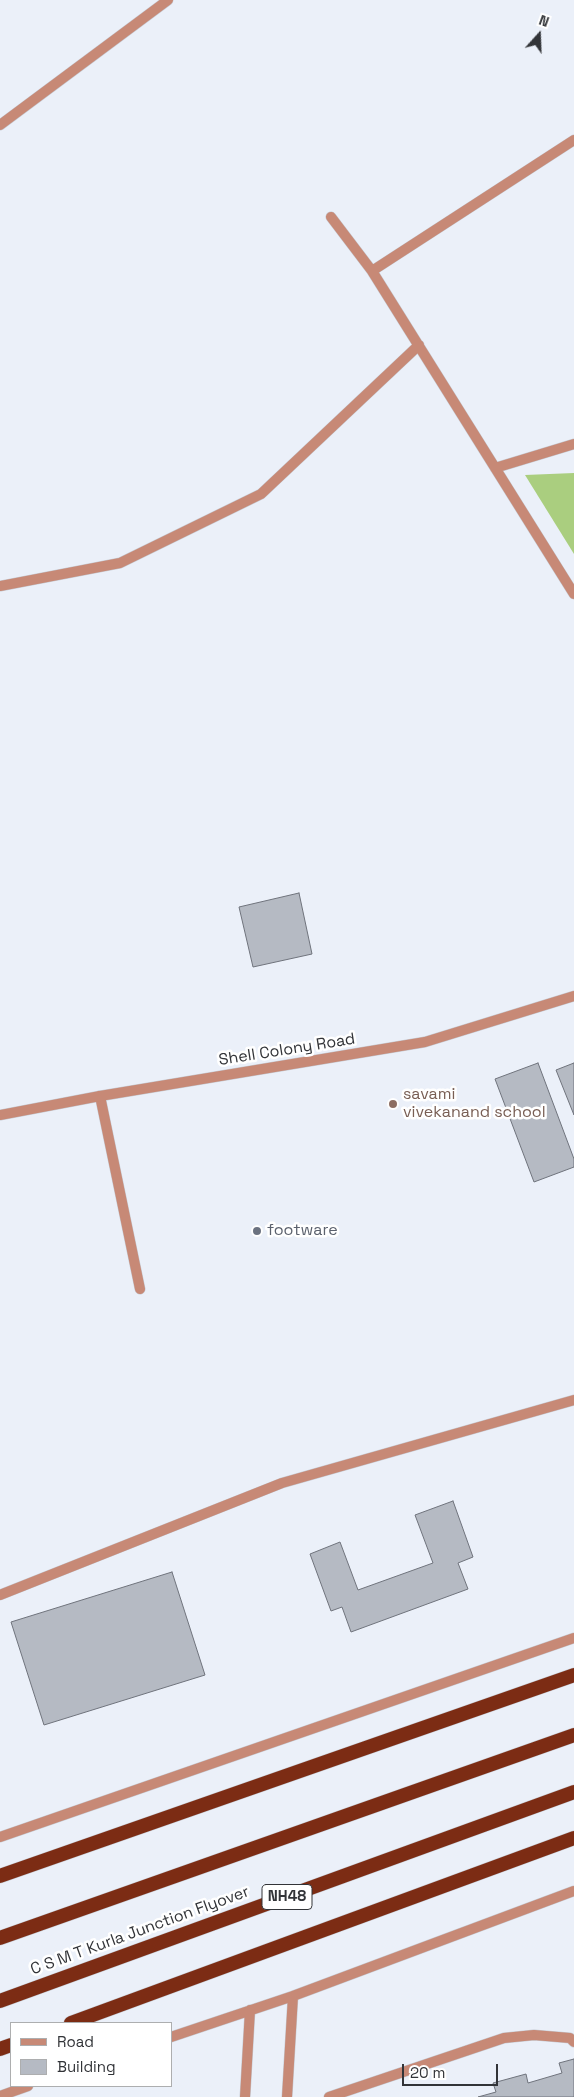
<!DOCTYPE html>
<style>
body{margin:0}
#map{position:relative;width:574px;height:2097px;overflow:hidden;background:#ebf0f9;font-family:"Space Grotesk",sans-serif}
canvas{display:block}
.legend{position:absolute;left:10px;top:2022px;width:162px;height:65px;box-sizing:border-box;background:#fff;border:1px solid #adaeaf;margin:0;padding:6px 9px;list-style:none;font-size:15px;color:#323438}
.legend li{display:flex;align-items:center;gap:10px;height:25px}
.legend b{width:25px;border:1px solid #adaeaf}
.north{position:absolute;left:514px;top:10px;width:50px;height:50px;-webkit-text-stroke:4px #fff;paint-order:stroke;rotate:20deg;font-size:14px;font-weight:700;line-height:20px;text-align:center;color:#323438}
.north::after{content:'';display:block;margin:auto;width:18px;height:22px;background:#323438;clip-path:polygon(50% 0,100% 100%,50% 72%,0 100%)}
.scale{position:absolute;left:402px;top:2064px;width:96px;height:22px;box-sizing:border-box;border:2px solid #323438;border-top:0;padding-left:6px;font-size:15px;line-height:18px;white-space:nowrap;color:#323438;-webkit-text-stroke:4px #fff;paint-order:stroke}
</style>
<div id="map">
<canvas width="574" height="2097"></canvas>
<ul class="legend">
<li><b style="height:6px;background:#c78976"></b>Road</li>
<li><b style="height:14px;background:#b5bac3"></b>Building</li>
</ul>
<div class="north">N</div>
<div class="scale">20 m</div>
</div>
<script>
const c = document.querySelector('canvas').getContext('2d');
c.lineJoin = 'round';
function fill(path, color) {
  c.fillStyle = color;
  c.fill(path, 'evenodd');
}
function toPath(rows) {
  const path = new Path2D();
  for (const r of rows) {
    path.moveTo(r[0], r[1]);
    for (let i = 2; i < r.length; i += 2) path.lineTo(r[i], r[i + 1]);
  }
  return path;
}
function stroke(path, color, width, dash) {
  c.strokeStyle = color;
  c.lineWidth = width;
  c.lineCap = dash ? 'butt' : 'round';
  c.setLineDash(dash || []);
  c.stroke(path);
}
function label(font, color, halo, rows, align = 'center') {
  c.font = font + ' "Space Grotesk",sans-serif';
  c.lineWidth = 5;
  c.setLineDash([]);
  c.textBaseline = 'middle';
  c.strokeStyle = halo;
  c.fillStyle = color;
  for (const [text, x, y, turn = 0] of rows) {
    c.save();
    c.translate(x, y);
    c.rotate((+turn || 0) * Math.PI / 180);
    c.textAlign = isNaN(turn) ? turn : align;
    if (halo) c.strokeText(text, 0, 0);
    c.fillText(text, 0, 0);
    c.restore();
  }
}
const green = toPath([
 [574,473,574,554,525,475]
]);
const building = toPath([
 [299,893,312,954,253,967,239,907,299,893],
 [538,1063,574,1159,574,1167,534,1182,495,1079,538,1063],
 [574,1063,574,1115,556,1070,574,1063],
 [453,1501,473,1557,458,1563,468,1589,351,1632,342,1607,331,1611,310,1554,340,1542,358,1590,433,1563,415,1515,453,1501],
 [172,1572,205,1675,44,1725,11,1622,172,1572],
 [574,2059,574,2097,478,2097,496,2092,493,2083,526,2074,528,2083,562,2073,559,2063,574,2059]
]);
const minor = toPath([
 [0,125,168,0],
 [574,140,372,271,574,594],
 [331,217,372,271],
 [495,468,574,444],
 [0,586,120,563,261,494,419,345],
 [100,1096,140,1289],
 [0,1595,282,1483,574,1400],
 [329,2097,504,2038,534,2035,570,2038,574,2042]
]);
const tertiary = toPath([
 [0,1115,100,1096,425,1042,574,996],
 [0,1837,574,1638],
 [171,2037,293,1996,574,1891],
 [0,2096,28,2086],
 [245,2097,250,2010],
 [287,2097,293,1996]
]);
const trunk = toPath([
 [0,1876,574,1675],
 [0,1938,574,1735],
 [0,2001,574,1792],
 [71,2023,574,1838],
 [0,2049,11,2045]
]);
const markers = [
 [393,1104,5,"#8d6e63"],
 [257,1231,5,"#6b7280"]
];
const shields = [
 [287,1897,50]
];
const shieldNames = [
 ["NH48",287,1897]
];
const streetNames = [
 ["Shell Colony Road",287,1050,-9],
 ["C S M T Kurla Junction Flyover",140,1931,-20]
];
const educationNames = [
 ["savami",403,1095],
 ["vivekanand school",403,1113]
];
const worshipNames = [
 ["footware",267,1231]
];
fill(green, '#aace7f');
fill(building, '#b5bac3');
stroke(building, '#6f737c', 1);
stroke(minor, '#c6cad2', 11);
stroke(tertiary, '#c6cad2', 11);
stroke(trunk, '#c6cad2', 15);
stroke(minor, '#c78976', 10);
stroke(tertiary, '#c78976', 10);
stroke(trunk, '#7c2c14', 14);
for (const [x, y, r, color] of markers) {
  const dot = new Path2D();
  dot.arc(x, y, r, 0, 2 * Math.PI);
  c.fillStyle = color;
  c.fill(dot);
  stroke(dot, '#fff', 2);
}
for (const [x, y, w] of shields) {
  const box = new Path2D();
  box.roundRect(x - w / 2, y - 12.5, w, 25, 4);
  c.fillStyle = '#fff';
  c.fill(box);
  stroke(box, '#323438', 1);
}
label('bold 15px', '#323438', null, shieldNames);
label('16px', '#323438', '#fff', streetNames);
label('16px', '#785e54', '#fff', educationNames, 'left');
label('16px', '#5b616d', '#fff', worshipNames, 'left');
</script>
